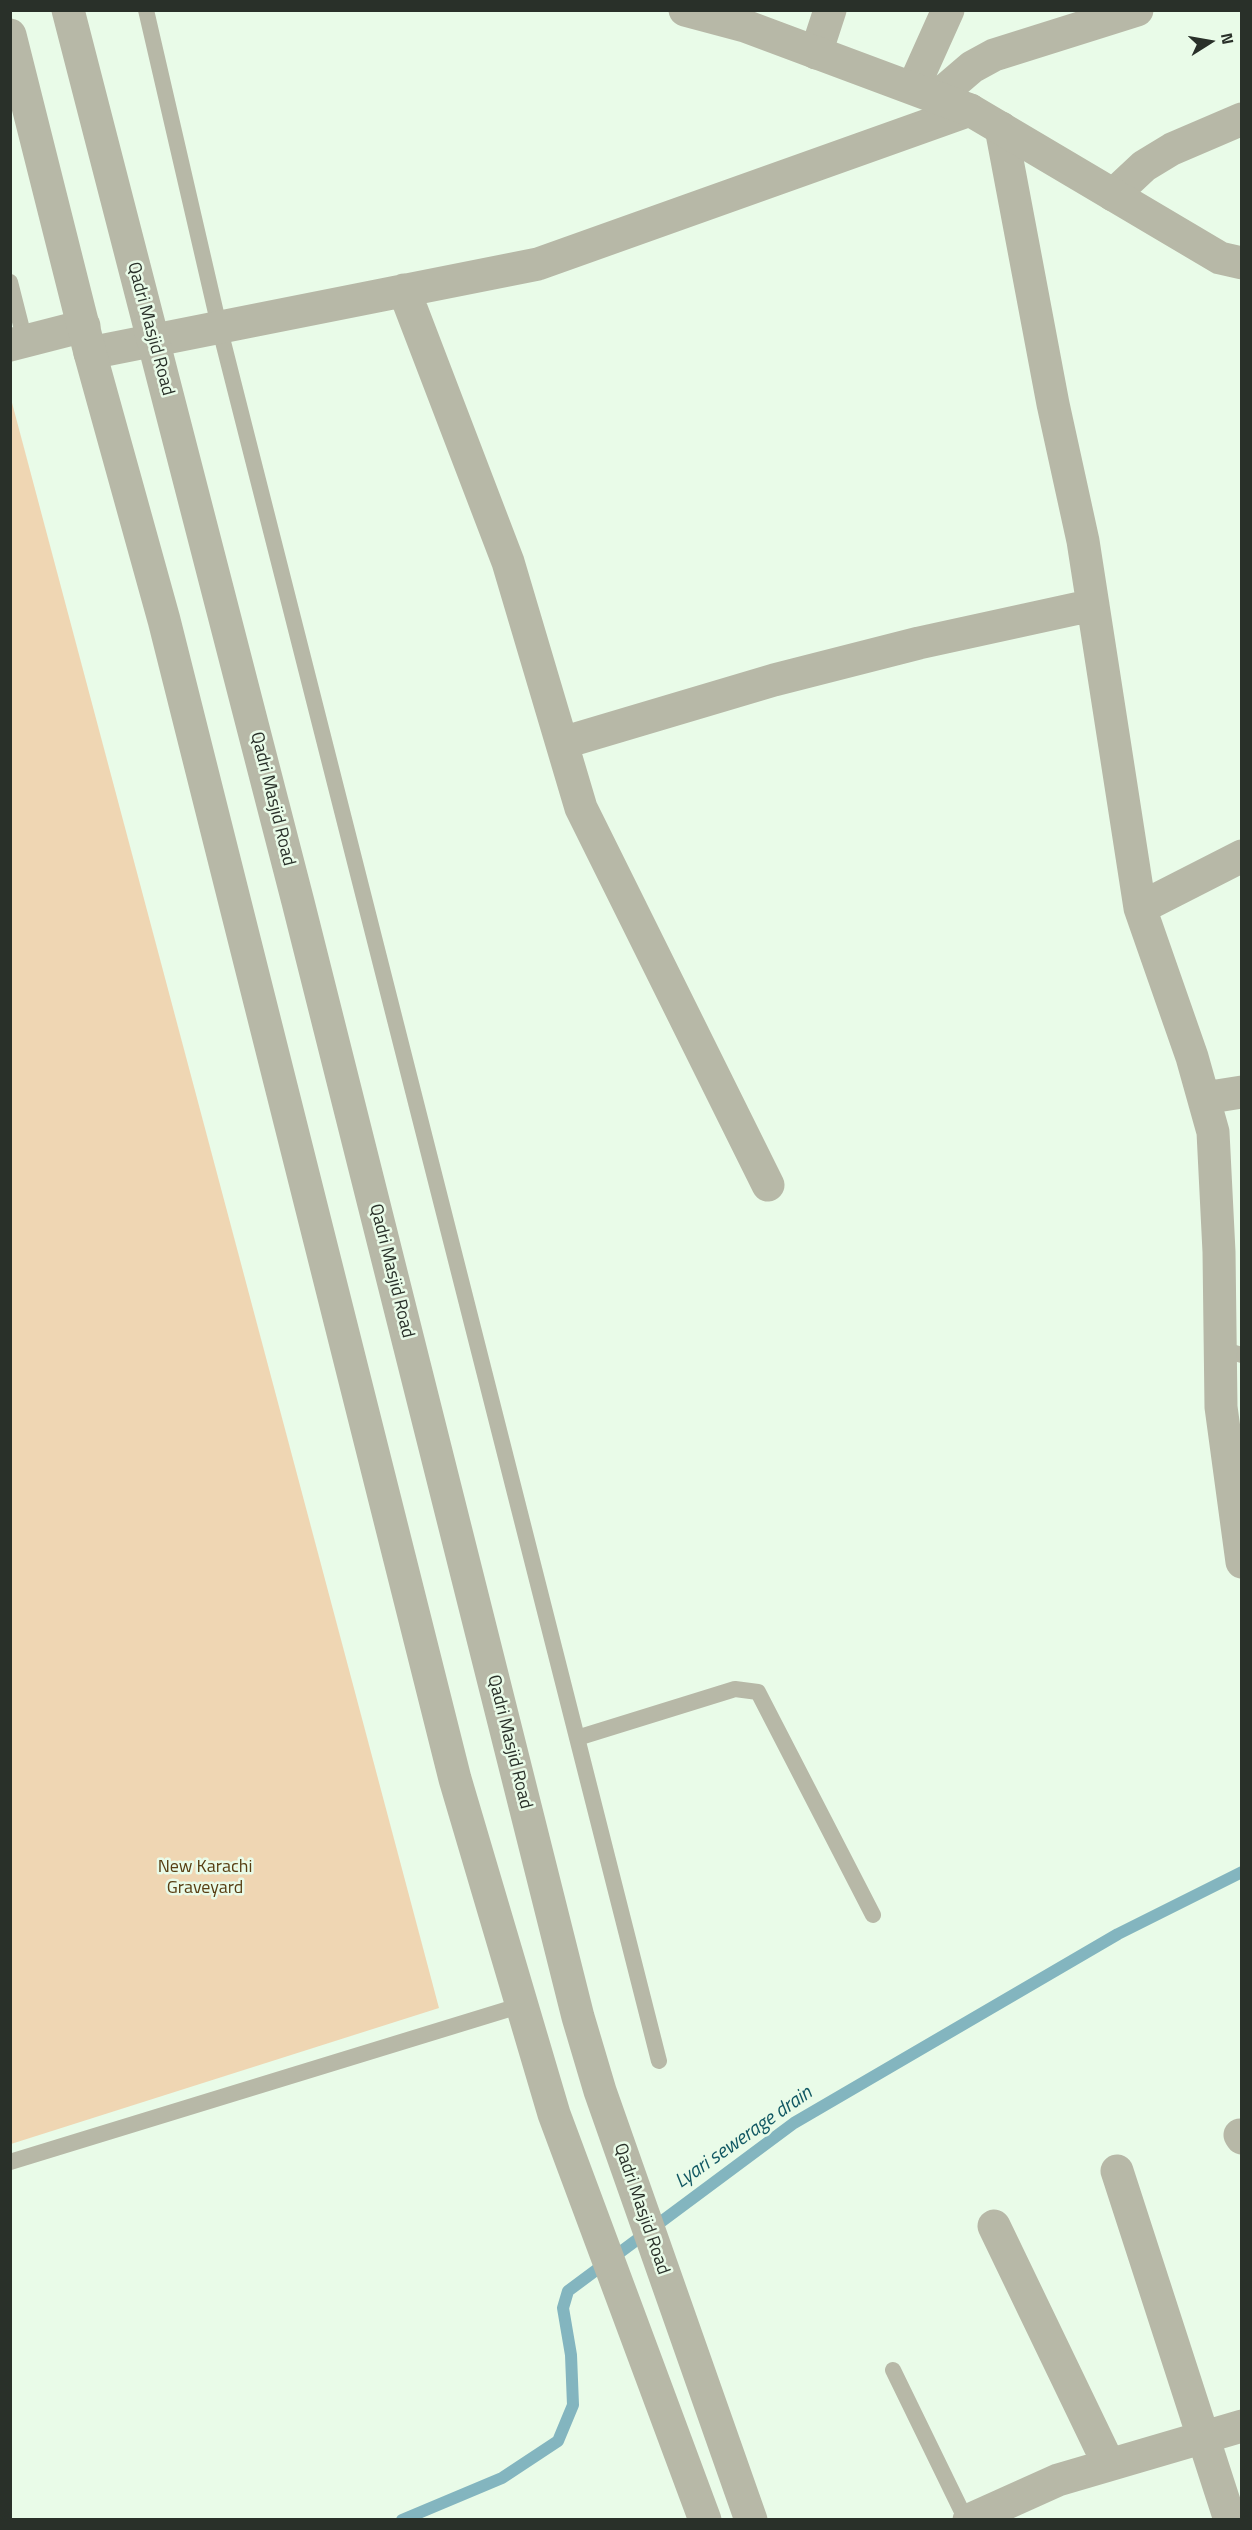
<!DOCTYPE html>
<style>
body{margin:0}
#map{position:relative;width:1252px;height:2530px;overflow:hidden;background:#e9fbe8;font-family:"Titillium Web",sans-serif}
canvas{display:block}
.frame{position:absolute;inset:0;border:12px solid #293029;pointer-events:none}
.north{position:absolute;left:1180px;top:12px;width:60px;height:60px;-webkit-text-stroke:4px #e9fbe8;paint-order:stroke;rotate:79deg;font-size:16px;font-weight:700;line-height:24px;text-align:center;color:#293029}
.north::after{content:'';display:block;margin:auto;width:21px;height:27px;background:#293029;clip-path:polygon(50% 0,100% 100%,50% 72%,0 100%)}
</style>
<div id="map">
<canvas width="1252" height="2530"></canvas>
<div class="frame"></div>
<div class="north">N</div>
</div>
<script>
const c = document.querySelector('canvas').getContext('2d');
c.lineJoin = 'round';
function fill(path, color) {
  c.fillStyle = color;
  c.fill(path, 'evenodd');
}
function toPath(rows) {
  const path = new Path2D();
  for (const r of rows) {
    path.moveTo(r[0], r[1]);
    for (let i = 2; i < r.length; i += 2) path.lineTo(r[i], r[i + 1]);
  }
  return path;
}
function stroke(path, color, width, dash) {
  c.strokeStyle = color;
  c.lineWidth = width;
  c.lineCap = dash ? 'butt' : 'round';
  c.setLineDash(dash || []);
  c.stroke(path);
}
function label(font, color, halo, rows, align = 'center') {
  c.font = font + ' "Titillium Web",sans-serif';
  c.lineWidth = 5;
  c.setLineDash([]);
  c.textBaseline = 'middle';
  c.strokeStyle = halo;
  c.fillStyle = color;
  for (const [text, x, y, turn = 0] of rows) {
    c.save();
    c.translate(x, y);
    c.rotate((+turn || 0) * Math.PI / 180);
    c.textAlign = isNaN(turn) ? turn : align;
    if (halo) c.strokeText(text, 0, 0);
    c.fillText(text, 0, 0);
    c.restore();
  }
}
const green = toPath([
 [11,399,439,2008,11,2144,10,2144]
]);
const stream = toPath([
 [402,2520,502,2478,558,2441,573,2405,571,2355,563,2308,568,2291,794,2123,1118,1934,1242,1872]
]);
const service = toPath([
 [146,10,219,326,659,2061],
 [10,282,25,341],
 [1220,1349,1242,1355],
 [577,1738,735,1689,758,1692,873,1915],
 [10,2162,522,2005],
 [893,2370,966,2520]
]);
const minor = toPath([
 [816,53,830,10],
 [913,88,948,10],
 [937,97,972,67,994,55,1137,10],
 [1001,128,1053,404,1083,541,1140,908,1192,1057,1213,1132,1219,1252,1221,1407,1242,1562],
 [1113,195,1144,166,1172,149,1242,119],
 [404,290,508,562,581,808,768,1185],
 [10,345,84,326],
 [90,353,538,264,970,110],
 [562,743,774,680,919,643,1093,605],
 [1140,908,1242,856],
 [1204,1098,1242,1092],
 [1240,2135,1242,2138],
 [1117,2171,1230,2520],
 [994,2226,1109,2465],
 [969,2520,1058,2480,1242,2426]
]);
const tertiary = toPath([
 [68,10,298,902,578,2017,600,2091,751,2520],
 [685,10,745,26,970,110,1220,258,1242,263],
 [10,35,90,353,164,620,455,1779,554,2114,705,2520]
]);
const streetNames = [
 ["Qadri Masjid Road",150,329,75],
 ["Qadri Masjid Road",272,799,76],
 ["Qadri Masjid Road",391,1271,76],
 ["Qadri Masjid Road",509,1742,76],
 ["Qadri Masjid Road",641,2209,71]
];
const parkNames = [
 ["New Karachi",205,1868],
 ["Graveyard",205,1889]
];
const waterNames = [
 ["Lyari sewerage drain",744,2138,-35]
];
fill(green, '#efd6b3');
stroke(stream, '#83b5bf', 12);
stroke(service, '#b7b8a7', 16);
stroke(minor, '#b7b8a7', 33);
stroke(tertiary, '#b7b8a7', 33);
label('18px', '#293029', '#e9fbe8', streetNames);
label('18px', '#583e13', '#e9fbe8', parkNames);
label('italic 20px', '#115863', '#e9fbe8', waterNames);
</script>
